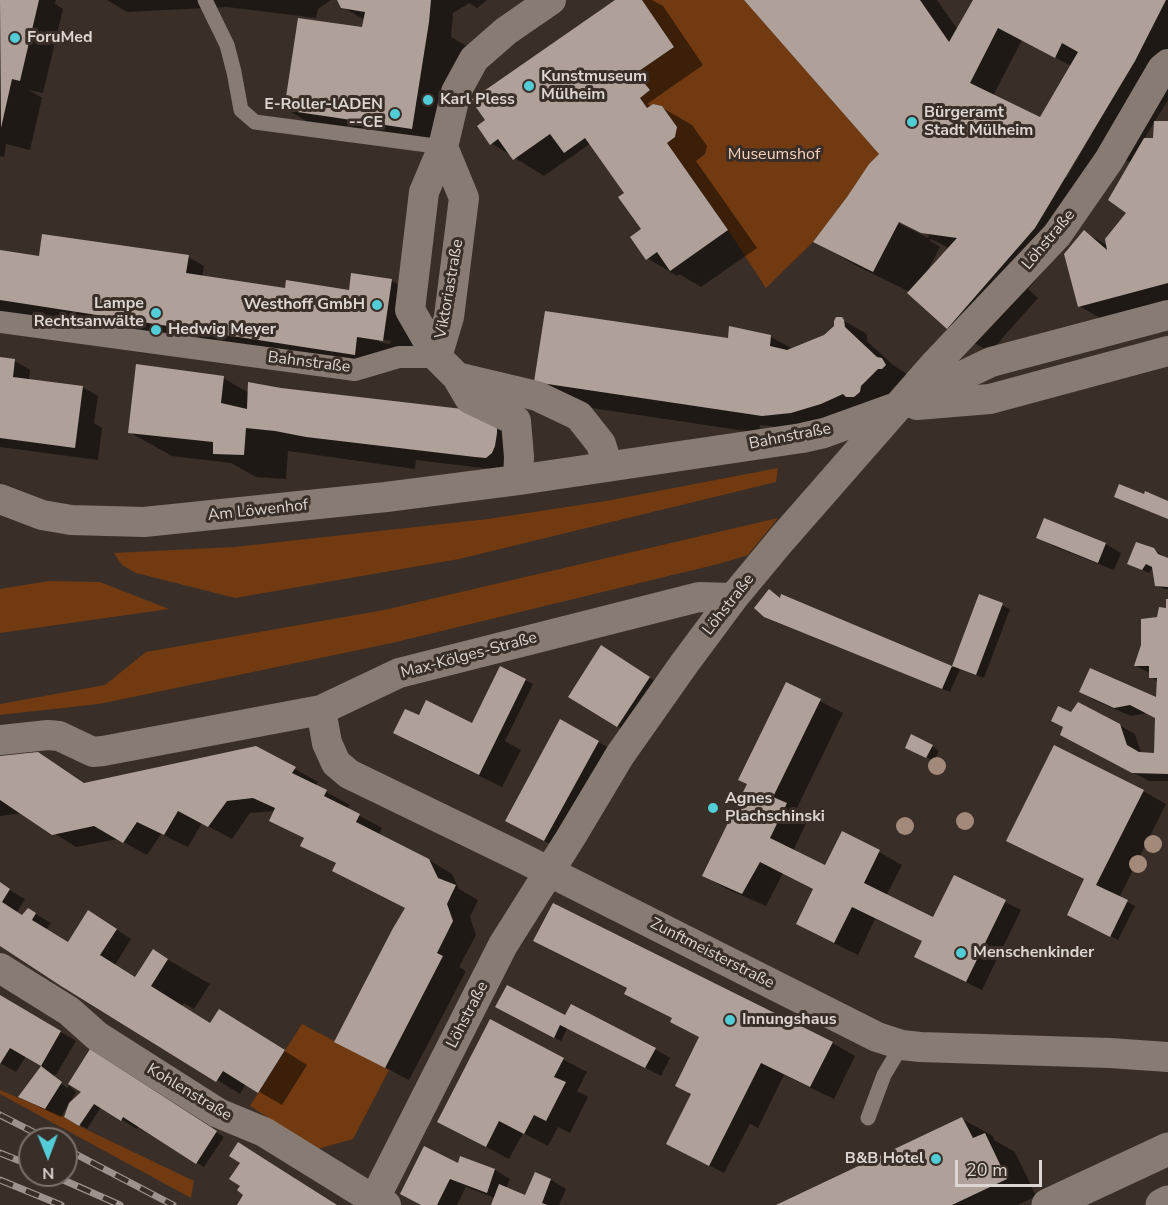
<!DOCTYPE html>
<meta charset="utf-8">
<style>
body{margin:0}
#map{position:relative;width:1168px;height:1205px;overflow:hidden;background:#3a2f28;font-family:"Nunito Sans",sans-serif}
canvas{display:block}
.north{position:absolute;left:18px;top:1127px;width:60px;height:60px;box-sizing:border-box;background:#3a2f28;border:2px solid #7b716c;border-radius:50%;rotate:179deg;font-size:16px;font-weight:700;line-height:24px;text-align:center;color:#dcd5d1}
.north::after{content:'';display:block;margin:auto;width:21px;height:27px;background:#52ccd6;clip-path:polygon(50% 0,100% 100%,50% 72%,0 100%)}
.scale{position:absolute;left:955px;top:1160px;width:87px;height:27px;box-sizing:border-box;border:3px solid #dcd5d1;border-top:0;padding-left:8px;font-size:18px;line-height:21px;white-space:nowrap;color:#dcd5d1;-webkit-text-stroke:4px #3a2f28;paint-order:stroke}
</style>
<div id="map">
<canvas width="1168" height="1205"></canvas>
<div class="north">N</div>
<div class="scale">20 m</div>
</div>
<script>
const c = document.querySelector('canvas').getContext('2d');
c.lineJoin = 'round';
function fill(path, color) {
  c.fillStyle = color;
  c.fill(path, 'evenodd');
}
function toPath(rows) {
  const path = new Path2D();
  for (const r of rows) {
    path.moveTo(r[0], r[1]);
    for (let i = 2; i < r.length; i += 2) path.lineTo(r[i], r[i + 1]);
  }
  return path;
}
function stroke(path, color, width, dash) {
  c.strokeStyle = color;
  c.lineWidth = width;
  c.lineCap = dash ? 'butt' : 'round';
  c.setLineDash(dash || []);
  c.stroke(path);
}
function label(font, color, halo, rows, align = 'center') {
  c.font = font + ' "Nunito Sans",sans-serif';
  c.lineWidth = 6;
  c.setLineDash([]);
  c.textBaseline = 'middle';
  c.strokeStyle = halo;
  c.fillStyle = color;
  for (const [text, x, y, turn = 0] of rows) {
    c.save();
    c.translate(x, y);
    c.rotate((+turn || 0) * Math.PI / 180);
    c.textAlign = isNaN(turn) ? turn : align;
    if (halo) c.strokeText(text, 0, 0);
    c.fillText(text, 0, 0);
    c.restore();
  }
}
const green = toPath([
 [642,0,744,0,879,154,869,164,847,197,813,242,766,288,728,230,667,143,675,137,677,127,662,106,653,104,647,108,640,98,650,90,636,73,674,47],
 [778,468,776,482,459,559,235,598,136,573,122,565,114,553,234,547,488,519,606,501],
 [778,518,748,555,718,564,392,643,99,704,0,715,0,704,105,685,146,652,384,610],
 [49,581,100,582,169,609,0,633,0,589],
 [302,1024,389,1070,353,1139,317,1149,250,1106],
 [0,1090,64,1117,79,1126,194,1181,191,1198,0,1094]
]);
const shadow = toPath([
 [0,0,56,0,55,4,63,9,43,93,29,90,42,98,30,150,6,144,4,157,0,156],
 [107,0,331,0,318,9,316,18,227,7,127,12],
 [339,0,487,0,477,8,469,3,453,13,451,37,470,48,454,153,328,134,286,109,364,29,365,20,342,7],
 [617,0,652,0,663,6,703,65,647,104,652,107,661,107,692,125,707,146,705,154,696,161,757,248,701,287,679,274,677,276,647,258,643,230,627,193,591,143,544,176,491,143],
 [746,0,937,0,958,30,974,0,1168,0,1168,100,1144,139,1155,140,1168,123,1168,318,1121,330,1079,306,1084,232,1108,246,1128,213,1131,163,1103,147,1065,246,1028,289,1038,298,990,352,948,328,910,292,857,266,815,242,881,154],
 [1022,40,1071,66,1040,119,993,96],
 [1090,132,1092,134,1067,177,1064,177],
 [899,221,929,235,928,238,898,223],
 [931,239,949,248,928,270,940,247,930,241],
 [0,252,40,258,188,257,204,266,202,277,286,289,350,292,352,275,392,281,422,298,413,357,385,372,221,352,194,336,150,330,149,333,0,315],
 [78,279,81,279,75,319,72,319],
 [379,339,391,341,390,344,379,342],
 [841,319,865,333,867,335,867,341,893,365,905,373,909,379,877,409,787,428,760,425,759,433,578,406,536,381,729,340,730,328,771,337,793,349,825,336],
 [0,359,15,361,30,370,29,380,82,387,98,396,94,423,102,428,98,460,0,447],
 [223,378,249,393,378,401,480,412,527,451,499,470,416,460,415,469,288,451,286,479,256,477,231,463,172,456,129,432],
 [1045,520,1106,544,1121,553,1114,570,1053,546,1038,537],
 [1154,549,1168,560,1168,608,1168,589,1164,589,1156,585,1154,567,1149,573,1136,567],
 [782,596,953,668,980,596,1010,609,984,678,960,669,950,692,773,621,765,616,781,599],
 [1168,610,1168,781,1149,781,1077,743,1119,725,1135,734,1141,753,1155,755,1157,718,1147,713,1131,716,1096,701,1081,692,1157,700,1158,682,1151,677,1151,674,1136,666,1158,618],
 [616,656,664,687,633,734,617,726],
 [501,668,533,684,505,741,521,750,502,787,418,746,395,733,473,724],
 [787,684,843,713,796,810,809,817,793,851,826,867,879,852,902,865,886,896,934,919,955,877,1021,910,982,990,931,965,923,941,875,919,858,955,821,937,798,924,814,890,783,873,766,906,727,889,704,876,749,784],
 [561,721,614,751,560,849,522,829],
 [932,746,939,751,934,761,914,751],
 [256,747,318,782,315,786,350,805,347,809,382,828,379,835,429,860,452,874,459,889,478,900,470,917,476,935,459,967,466,971,409,1080,359,1054,407,909,357,884,334,871,337,864,302,845,305,839,270,820,275,811,250,813,232,839,202,823,188,847,161,834,147,855,118,839,76,847,22,813,0,816,0,758,38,754,61,767,86,784],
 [1143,791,1166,804,1119,898,1135,906,1118,940,1076,918,1085,880,1031,853,1008,840],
 [0,884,25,899,17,912,23,916,28,910,44,919,51,923,46,930,69,944,104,921,131,939,115,965,136,978,153,951,210,984,194,1009,184,1003,182,1006,211,1024,242,1024,307,1065,282,1105,246,1084,240,1094,0,945],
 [535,941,832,1043,855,1056,834,1099,784,1075,758,1128,750,1124,724,1173,683,1152,692,1095,677,1086,701,1038,672,1022,673,1019,626,993,628,989,558,954],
 [0,996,76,1041,56,1075,54,1074,54,1078,67,1088,69,1086,76,1092,61,1117,35,1105,20,1096,43,1066,26,1056,16,1072,0,1063],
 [504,1011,566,1017,655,1049,670,1058,661,1076,568,1027,561,1041],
 [491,1021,587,1072,577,1091,588,1097,570,1133,558,1127,548,1146,523,1133,509,1159,462,1134],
 [81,1094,204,1124,224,1137,204,1167,139,1126,137,1129,101,1107,87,1129,66,1116],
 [962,1119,993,1136,994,1140,1015,1152,1036,1196,1018,1205,780,1205],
 [459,1165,495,1170,510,1179,506,1189,526,1197,536,1174,551,1180,566,1189,559,1205,492,1205,495,1198,466,1187,457,1205,422,1205]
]);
const building = toPath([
 [0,0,39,0,20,81,12,79,1,128],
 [337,0,431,0,429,22,412,129,284,110,298,18,362,27,365,12,341,8],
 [615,0,642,0,674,47,636,73,650,90,640,98,647,108,653,104,662,106,677,127,675,137,667,143,728,230,670,271,657,252,646,260,630,237,641,229,618,197,624,193,585,138,564,153,550,134,513,160,498,139,490,145,477,126,485,120,471,100],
 [744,0,920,0,949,42,973,0,1166,0,1135,61,1035,228,947,329,907,293,957,238,921,233,899,222,873,272,813,242,847,197,869,164,879,154],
 [998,28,1055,58,1062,43,1078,52,1040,117,970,83],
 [1154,121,1168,121,1168,283,1078,307,1064,254,1084,230,1107,250,1105,239,1126,213,1108,200,1144,138,1153,138],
 [42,234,189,255,186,273,285,288,286,280,349,290,351,273,392,279,383,341,357,337,355,355,0,300,0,250,39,256],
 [545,311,728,338,729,326,771,335,770,346,787,350,824,335,834,326,834,321,836,317,842,317,844,320,845,327,877,357,882,358,886,365,882,369,878,369,861,386,860,392,854,397,846,397,843,394,821,404,791,413,762,416,534,382],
 [0,357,15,359,13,377,83,386,75,448,0,438],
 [136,364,224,376,221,403,247,409,248,382,281,388,480,411,497,424,497,433,495,446,492,453,486,458,475,457,306,437,275,431,246,428,244,455,213,454,213,442,128,433],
 [1119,484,1144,494,1145,491,1168,501,1168,519,1114,497],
 [1044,518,1106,543,1098,563,1036,538],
 [1136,542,1154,548,1158,554,1168,558,1168,587,1155,586,1152,567,1146,564,1142,570,1127,564],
 [769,589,780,598,781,594,952,666,942,689,764,617,754,608],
 [979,594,1003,603,976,675,952,666],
 [1166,599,1168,599,1168,774,1132,773,1060,735,1063,727,1051,721,1058,706,1071,712,1078,702,1120,724,1127,745,1139,752,1154,753,1155,718,1130,705,1114,708,1079,692,1090,668,1156,697,1157,678,1149,678,1149,666,1134,666,1141,645,1141,619,1157,617,1159,607,1166,608],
 [601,645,650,677,617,727,568,697],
 [500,666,526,679,479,775,393,733,405,709,419,715,426,700,472,723],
 [786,682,821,699,773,797,787,803,770,838,825,865,842,831,880,850,864,883,933,917,954,875,1006,900,966,982,914,957,922,941,852,907,834,943,796,924,813,889,760,862,742,894,702,876,747,784,738,780],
 [560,719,599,741,544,841,505,821],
 [911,734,933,745,926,758,905,748],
 [1054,745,1144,790,1096,885,1128,900,1110,937,1067,915,1084,879,1006,841],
 [256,746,296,767,292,773,327,790,324,796,360,814,356,822,429,859,438,878,456,885,447,904,453,921,437,953,443,956,385,1068,334,1042,392,930,405,908,332,871,336,863,300,846,304,838,269,821,275,808,253,798,227,801,208,827,178,811,164,835,137,822,123,843,94,826,52,835,0,800,0,756,38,752,84,783],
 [0,882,10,889,2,902,22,915,28,908,36,913,32,920,68,942,88,910,117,929,100,955,135,977,153,949,168,959,151,986,210,1023,219,1009,285,1050,258,1093,223,1071,216,1082,61,986,0,946],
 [553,903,833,1042,810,1087,761,1063,709,1166,666,1144,691,1094,675,1086,699,1037,670,1022,672,1018,624,994,627,988,533,941],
 [507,985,565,1015,571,1004,656,1048,645,1068,560,1025,554,1038,495,1007],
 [0,995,61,1031,41,1066,10,1048,0,1064],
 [490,1019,564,1058,554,1077,566,1082,546,1121,534,1115,524,1134,499,1121,486,1147,437,1122],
 [90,1049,217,1131,196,1164,123,1117,121,1121,94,1104,79,1126,64,1117,69,1103,81,1092,68,1084],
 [41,1066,62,1082,45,1109,18,1097],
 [962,1117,973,1138,985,1133,1007,1179,952,1205,776,1205],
 [238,1142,266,1160,337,1205,237,1205,243,1195,237,1190,240,1186,229,1179,240,1163,229,1156],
 [424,1146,458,1163,460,1156,495,1169,487,1193,450,1179,437,1205,421,1205,400,1194],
 [535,1172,551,1179,542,1203,547,1205,491,1205,499,1184,525,1195]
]);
const service = toPath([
 [205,0,227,45,234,72,241,110,255,122,443,147],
 [868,1118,884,1075,902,1045]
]);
const pedestrian = toPath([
 [0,322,355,370,399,357,437,357]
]);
const minor = toPath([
 [437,357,449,317,464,198,443,147],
 [457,377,537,396,579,416,601,444,608,467],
 [917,405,990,399,1168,351],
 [518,480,519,457,516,421,470,399,457,377,437,357,410,310,424,192,443,147,456,92,474,59,506,31,551,0],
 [0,499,42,515,71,520,144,522,386,497,518,480,802,438,824,433,899,406,991,362,1168,315],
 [321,710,327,743,336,763,349,774,520,857,877,1037,902,1045,920,1047,1110,1053,1168,1057],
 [0,740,48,735,59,736,93,752,103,751,321,710,399,673,699,597,733,598],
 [0,968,69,1011,97,1036,218,1113,264,1132,374,1200,386,1205],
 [374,1200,503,945,571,837,620,755,684,664,733,598,782,539,936,363,1057,235,1109,160,1162,69,1168,64]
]);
const secondary = toPath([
 [1048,1205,1168,1149],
 [1162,1205,1168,1202]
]);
const rail = toPath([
 [0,1115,47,1139],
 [66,1149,173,1205],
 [0,1153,30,1165],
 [52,1175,120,1205],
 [0,1180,61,1205]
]);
const trees = [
 [937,766],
 [965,821],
 [905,826],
 [1153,844],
 [1138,864]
];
const markers = [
 [15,38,6,"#52ccd6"],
 [529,86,6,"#52ccd6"],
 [428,100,6,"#52ccd6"],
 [395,114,6,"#52ccd6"],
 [912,122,6,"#52ccd6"],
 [377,305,6,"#52ccd6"],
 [156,313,6,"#52ccd6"],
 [156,330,6,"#52ccd6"],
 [713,808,6,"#52ccd6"],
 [961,953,6,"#52ccd6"],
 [730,1020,6,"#52ccd6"],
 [936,1159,6,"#52ccd6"]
];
const poiNames = [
 ["ForuMed",27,38],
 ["Kunstmuseum",541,77],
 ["Mülheim",541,95],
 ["Karl Pless",440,100],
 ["E-Roller-lADEN",383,105,"right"],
 ["--CE",383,123,"right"],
 ["Bürgeramt",924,113],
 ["Stadt Mülheim",924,131],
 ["Lampe",144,304,"right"],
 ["Rechtsanwälte",144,322,"right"],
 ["Westhoff GmbH",365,305,"right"],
 ["Hedwig Meyer",168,330],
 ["Agnes",725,799],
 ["Plachschinski",725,817],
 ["Menschenkinder",973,953],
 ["Innungshaus",742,1020],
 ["B&B Hotel",924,1159,"right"]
];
const parkNames = [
 ["Museumshof",774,155]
];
const streetNames = [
 ["Löhstraße",1049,240,-50],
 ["Viktoriastraße",450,289,-80],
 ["Bahnstraße",309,363,7],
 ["Bahnstraße",790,437,-11],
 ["Am Löwenhof",258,511,-6],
 ["Löhstraße",729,605,-52],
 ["Max-Kölges-Straße",469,656,-15],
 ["Zunftmeisterstraße",712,954,27],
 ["Löhstraße",468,1015,-63],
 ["Kohlenstraße",189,1093,31]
];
fill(green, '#713a11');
fill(shadow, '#0007');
fill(building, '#afa199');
stroke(service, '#877b73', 15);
stroke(pedestrian, '#877b73', 22);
stroke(minor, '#877b73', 30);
stroke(secondary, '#877b73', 33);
stroke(rail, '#9c938e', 7);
stroke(rail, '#3a2f28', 4.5, [14]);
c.fillStyle = '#a3897a';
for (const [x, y] of trees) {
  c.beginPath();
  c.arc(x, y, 9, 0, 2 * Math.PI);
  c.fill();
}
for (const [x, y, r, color] of markers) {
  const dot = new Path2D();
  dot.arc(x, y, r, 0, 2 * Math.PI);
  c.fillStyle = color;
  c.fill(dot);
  stroke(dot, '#3a2f28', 2);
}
label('bold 16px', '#dcd5d1', '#3a2f28', poiNames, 'left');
label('16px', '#f9d3bd', '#3a2f28', parkNames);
label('16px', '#dcd5d1', '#3a2f28', streetNames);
</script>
